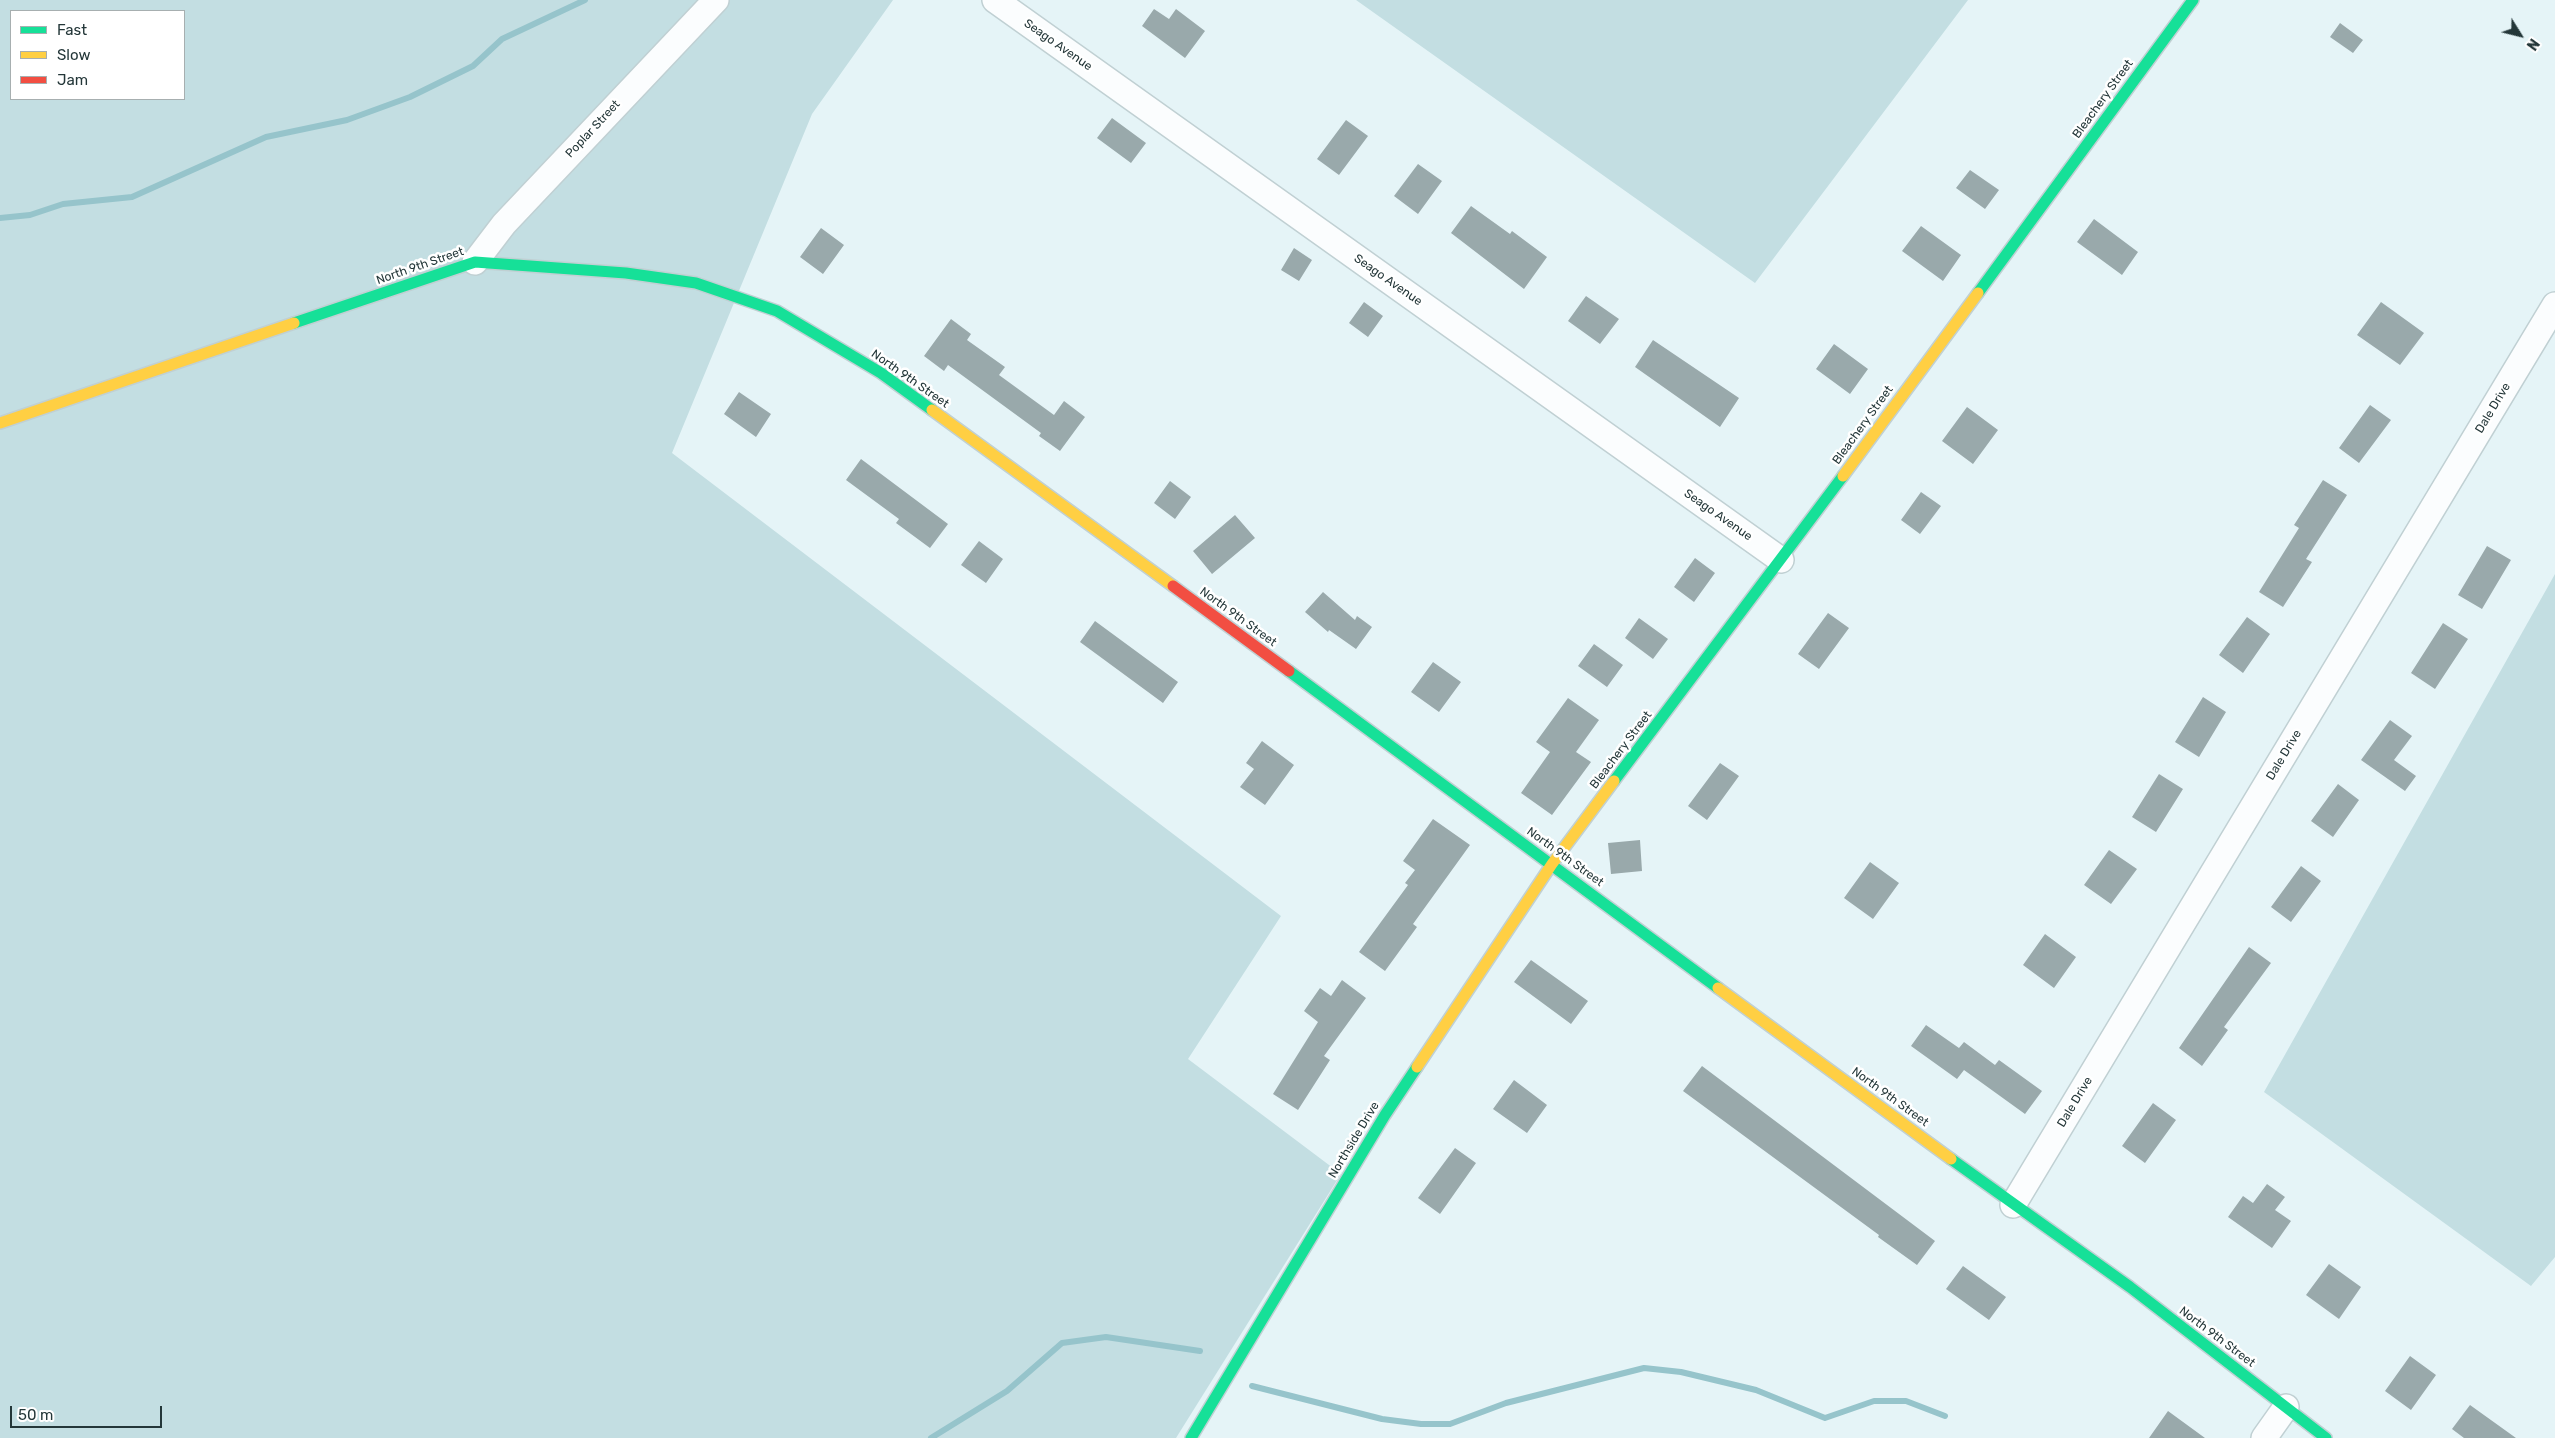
<!DOCTYPE html>
<style>
body{margin:0}
#map{position:relative;width:2555px;height:1438px;overflow:hidden;background:#e5f4f7;font-family:Rubik,sans-serif}
canvas{display:block}
.legend{position:absolute;left:10px;top:10px;width:175px;height:90px;box-sizing:border-box;background:#fff;border:1px solid #a7afb0;margin:0;padding:6px 9px;list-style:none;font-size:15px;color:#243739}
.legend li{display:flex;align-items:center;gap:10px;height:25px}
.legend b{width:25px;border:1px solid #a7afb0}
.north{position:absolute;left:2495px;top:10px;width:50px;height:50px;-webkit-text-stroke:4px #fff;paint-order:stroke;rotate:126deg;font-size:14px;font-weight:700;line-height:20px;text-align:center;color:#243739}
.north::after{content:'';display:block;margin:auto;width:18px;height:22px;background:#243739;clip-path:polygon(50% 0,100% 100%,50% 72%,0 100%)}
.scale{position:absolute;left:10px;top:1406px;width:152px;height:22px;box-sizing:border-box;border:2px solid #243739;border-top:0;padding-left:6px;font-size:15px;line-height:18px;white-space:nowrap;color:#243739;-webkit-text-stroke:4px #fff;paint-order:stroke}
</style>
<div id="map">
<canvas width="2555" height="1438"></canvas>
<ul class="legend">
<li><b style="height:6px;background:#16e098"></b>Fast</li>
<li><b style="height:6px;background:#ffcf43"></b>Slow</li>
<li><b style="height:6px;background:#f24e42"></b>Jam</li>
</ul>
<div class="north">N</div>
<div class="scale">50 m</div>
</div>
<script>
const c = document.querySelector('canvas').getContext('2d');
c.lineJoin = 'round';
function fill(path, color) {
  c.fillStyle = color;
  c.fill(path, 'evenodd');
}
function toPath(rows) {
  const path = new Path2D();
  for (const r of rows) {
    path.moveTo(r[0], r[1]);
    for (let i = 2; i < r.length; i += 2) path.lineTo(r[i], r[i + 1]);
  }
  return path;
}
function stroke(path, color, width, dash) {
  c.strokeStyle = color;
  c.lineWidth = width;
  c.lineCap = dash ? 'butt' : 'round';
  c.setLineDash(dash || []);
  c.stroke(path);
}
function label(font, color, halo, rows, align = 'center') {
  c.font = font + ' Rubik,sans-serif';
  c.lineWidth = 5;
  c.setLineDash([]);
  c.textBaseline = 'middle';
  c.strokeStyle = halo;
  c.fillStyle = color;
  for (const [text, x, y, turn = 0] of rows) {
    c.save();
    c.translate(x, y);
    c.rotate((+turn || 0) * Math.PI / 180);
    c.textAlign = isNaN(turn) ? turn : align;
    if (halo) c.strokeText(text, 0, 0);
    c.fillText(text, 0, 0);
    c.restore();
  }
}
const green = toPath([
 [0,0,893,0,812,114,672,453,1281,916,1188,1059,1341,1174,1176,1438,0,1438],
 [11,11,184,11,184,99,11,99],
 [1356,0,1968,0,1755,283],
 [2555,574,2555,1257,2531,1286,2264,1092]
]);
const stream = toPath([
 [0,218,30,215,63,204,132,197,266,137,347,120,410,97,473,66,502,39,585,0],
 [1252,1386,1382,1419,1421,1424,1450,1424,1506,1403,1644,1368,1681,1372,1756,1390,1825,1418,1874,1401,1906,1401,1945,1416],
 [931,1438,1007,1391,1062,1343,1106,1337,1200,1351]
]);
const building = toPath([
 [1154,9,1169,19,1176,9,1205,31,1185,58,1142,26],
 [2340,23,2363,40,2353,53,2330,37],
 [1112,118,1146,143,1131,163,1097,138],
 [1346,120,1368,136,1339,175,1317,159],
 [1418,164,1442,181,1418,214,1394,196],
 [1970,170,1999,190,1985,209,1956,188],
 [1471,206,1510,234,1512,231,1547,257,1524,289,1451,233],
 [2094,219,2138,252,2122,275,2077,242],
 [1921,226,1961,255,1943,281,1902,251],
 [821,228,844,245,823,274,800,257],
 [1294,248,1312,260,1299,281,1281,270],
 [1586,296,1619,319,1600,344,1568,321],
 [1364,302,1383,316,1368,337,1349,323],
 [2381,302,2424,333,2400,365,2357,335],
 [951,319,971,334,967,340,1005,367,999,375,1054,415,1064,401,1085,417,1060,451,1039,436,1041,433,948,365,944,371,924,356],
 [1653,340,1739,398,1720,427,1635,367],
 [1834,344,1868,369,1850,394,1816,369],
 [739,392,771,414,756,437,724,414],
 [2370,405,2391,420,2359,463,2339,448],
 [1967,407,1998,430,1973,464,1942,441],
 [861,459,948,524,930,548,896,523,899,519,846,480],
 [2323,480,2347,495,2306,559,2312,562,2283,607,2259,592,2299,528,2294,525],
 [1170,481,1191,497,1175,519,1154,503],
 [1921,492,1941,506,1920,534,1901,520],
 [1235,515,1255,538,1212,574,1193,551],
 [979,541,1003,559,986,583,961,565],
 [2487,546,2511,560,2482,609,2458,595],
 [1695,558,1715,573,1694,602,1674,587],
 [1323,592,1355,620,1357,616,1372,627,1356,649,1329,630,1328,632,1305,612],
 [1828,613,1849,628,1819,669,1798,654],
 [2247,617,2270,634,2243,673,2219,655],
 [1639,618,1668,639,1653,659,1625,638],
 [1095,621,1178,682,1163,703,1080,642],
 [2443,623,2468,639,2435,689,2411,673],
 [1594,644,1623,665,1607,687,1578,666],
 [1433,662,1461,682,1439,712,1411,692],
 [2203,697,2226,712,2199,757,2175,742],
 [1568,698,1599,720,1576,752,1591,762,1552,815,1521,793,1550,752,1536,742],
 [2390,720,2412,736,2394,760,2416,776,2405,791,2361,760],
 [1262,741,1294,765,1265,805,1240,787,1254,769,1246,763],
 [1720,763,1739,776,1707,820,1688,806],
 [2159,774,2183,789,2156,832,2132,817],
 [2338,784,2359,800,2333,837,2311,821],
 [1433,819,1470,845,1413,924,1417,927,1385,971,1359,952,1408,885,1405,883,1415,870,1403,861],
 [1640,840,1642,871,1611,874,1608,843],
 [2109,850,2137,869,2111,904,2084,885],
 [1870,862,1899,883,1873,919,1844,898],
 [2301,866,2321,881,2291,922,2271,907],
 [2045,934,2076,957,2054,988,2023,965],
 [2249,947,2271,963,2224,1027,2228,1030,2202,1066,2179,1048],
 [1531,960,1588,1001,1571,1024,1514,982],
 [1342,980,1366,998,1324,1056,1330,1060,1298,1110,1273,1094,1318,1022,1304,1011,1320,988,1331,996],
 [1926,1025,1959,1048,1964,1042,1995,1065,1999,1060,2042,1091,2025,1114,1964,1070,1957,1079,1911,1046],
 [1702,1066,1935,1241,1917,1265,1878,1237,1879,1235,1683,1091],
 [1514,1080,1547,1105,1527,1133,1493,1109],
 [2153,1103,2176,1120,2145,1163,2122,1146],
 [1455,1148,1476,1163,1440,1214,1418,1198],
 [2267,1184,2285,1197,2275,1210,2291,1221,2272,1248,2228,1217,2243,1196,2253,1203],
 [2329,1264,2361,1287,2339,1319,2306,1295],
 [1963,1266,2006,1297,1989,1320,1946,1289],
 [2410,1356,2436,1375,2411,1410,2385,1391],
 [2470,1405,2516,1438,2464,1438,2452,1429],
 [2168,1411,2205,1438,2149,1438]
]);
const street = toPath([
 [995,0,1781,560],
 [475,262,504,224,716,0],
 [2013,1205,2555,305],
 [2264,1438,2286,1407]
]);
const fast = toPath([
 [1978,293,2193,0],
 [294,323,475,262,626,273,696,283,777,311,881,373,932,410],
 [1289,671,1718,988],
 [1614,781,1843,476],
 [1951,1159,2130,1287,2326,1438],
 [1191,1438,1385,1115,1417,1067]
]);
const slow = toPath([
 [932,410,1173,586],
 [0,423,294,323],
 [1843,476,1978,293],
 [1718,988,1951,1159],
 [1417,1067,1552,864,1614,781]
]);
const jam = toPath([
 [1173,586,1289,671]
]);
const streetNames = [
 ["Seago Avenue",1058,45,35],
 ["Bleachery Street",2103,99,-54],
 ["Poplar Street",593,129,-47],
 ["North 9th Street",420,266,-19],
 ["Seago Avenue",1388,280,35],
 ["North 9th Street",910,379,35],
 ["Dale Drive",2493,408,-59],
 ["Bleachery Street",1863,425,-54],
 ["Seago Avenue",1718,515,35],
 ["North 9th Street",1238,617,36],
 ["Bleachery Street",1621,750,-53],
 ["Dale Drive",2284,755,-59],
 ["North 9th Street",1565,857,36],
 ["North 9th Street",1890,1097,36],
 ["Dale Drive",2075,1102,-59],
 ["Northside Drive",1354,1140,-59],
 ["North 9th Street",2217,1337,37]
];
fill(green, '#c3dee2');
stroke(stream, '#96c4cb', 6);
fill(building, '#99a9ab');
stroke(street, '#c0d0d3', 28);
stroke(fast, '#c0d0d3', 14);
stroke(slow, '#c0d0d3', 14);
stroke(jam, '#c0d0d3', 14);
stroke(street, '#fbfdfe', 25);
stroke(fast, '#16e098', 11);
stroke(slow, '#ffcf43', 11);
stroke(jam, '#f24e42', 11);
label('12px', '#243739', '#fff', streetNames);
</script>
